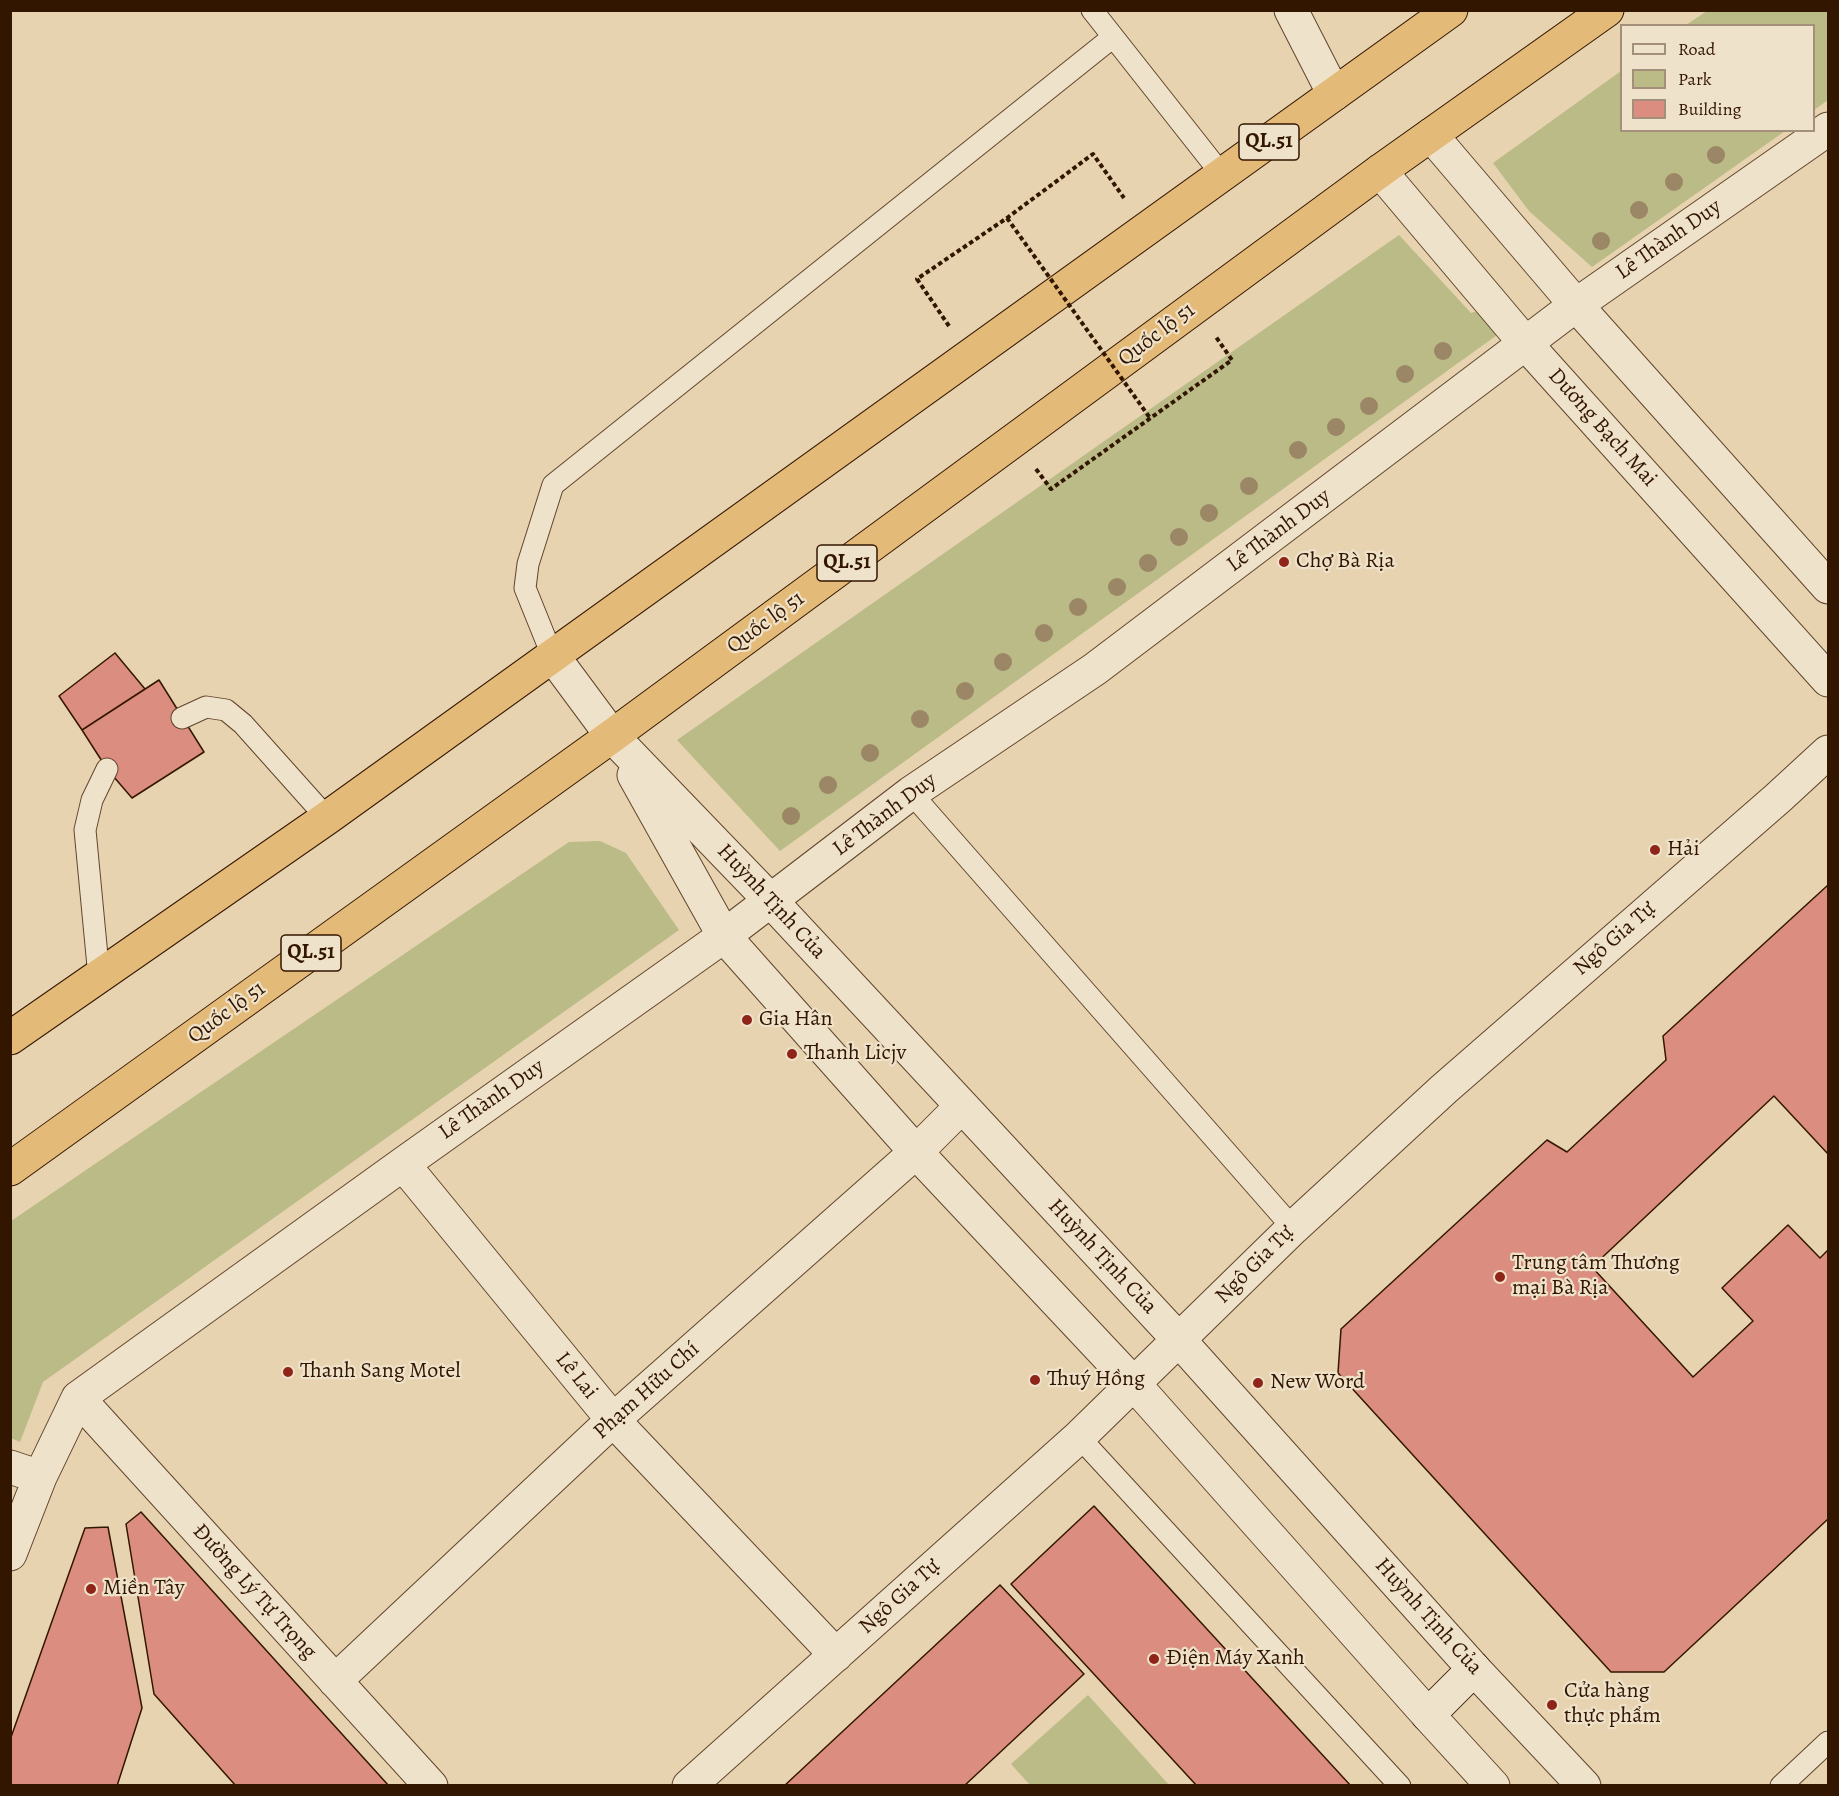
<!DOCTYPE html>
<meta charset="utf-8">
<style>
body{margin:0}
#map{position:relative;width:1839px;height:1796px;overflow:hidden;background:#e7d3af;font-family:Alegreya,serif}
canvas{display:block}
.frame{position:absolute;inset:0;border:12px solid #331600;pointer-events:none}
.legend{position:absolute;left:1620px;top:24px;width:195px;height:108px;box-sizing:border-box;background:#efe2cb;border:2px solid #a4907a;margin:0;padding:8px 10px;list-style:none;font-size:18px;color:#331600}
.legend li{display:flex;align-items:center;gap:12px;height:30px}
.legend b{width:30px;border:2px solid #a4907a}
</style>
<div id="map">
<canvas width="1839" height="1796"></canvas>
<div class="frame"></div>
<ul class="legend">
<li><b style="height:8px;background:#efe2cb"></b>Road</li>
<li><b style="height:16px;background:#babb87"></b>Park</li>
<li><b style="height:16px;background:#db8d7f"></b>Building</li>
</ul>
</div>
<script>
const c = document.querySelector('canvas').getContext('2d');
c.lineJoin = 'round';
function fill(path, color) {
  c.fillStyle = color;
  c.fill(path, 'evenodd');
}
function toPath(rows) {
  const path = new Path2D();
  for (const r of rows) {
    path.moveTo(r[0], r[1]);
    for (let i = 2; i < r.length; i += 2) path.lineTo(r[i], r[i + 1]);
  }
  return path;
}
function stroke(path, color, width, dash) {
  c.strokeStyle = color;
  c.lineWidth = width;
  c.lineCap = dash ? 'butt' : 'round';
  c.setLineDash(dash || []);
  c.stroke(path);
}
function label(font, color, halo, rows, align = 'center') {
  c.font = font + ' Alegreya,serif';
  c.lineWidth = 4.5;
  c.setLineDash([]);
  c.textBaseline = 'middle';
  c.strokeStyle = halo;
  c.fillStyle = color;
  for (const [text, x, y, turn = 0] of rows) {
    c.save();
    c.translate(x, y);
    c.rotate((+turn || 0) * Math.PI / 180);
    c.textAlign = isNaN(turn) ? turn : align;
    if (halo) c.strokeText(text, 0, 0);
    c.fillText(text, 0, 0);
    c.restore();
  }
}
const green = toPath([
 [1707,11,1828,11,1828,100,1814,110,1814,26,1686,25],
 [1621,71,1622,130,1785,131,1592,267,1529,211,1493,163],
 [1399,235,1471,313,1498,304,1497,335,780,851,677,740],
 [600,841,626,853,679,930,43,1382,20,1442,11,1438,11,1221,569,842],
 [1088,1695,1169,1785,1030,1785,1011,1764]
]);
const building = toPath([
 [115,653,145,689,82,730,59,696,115,653],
 [159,680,204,752,132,798,107,769,82,730,159,680],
 [1828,885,1828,1154,1774,1096,1592,1267,1693,1377,1753,1321,1722,1288,1788,1225,1820,1258,1828,1250,1828,1519,1664,1672,1611,1672,1338,1373,1341,1329,1547,1140,1567,1152,1666,1060,1663,1036,1828,885],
 [1094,1506,1351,1786,1197,1786,1011,1584,1094,1506],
 [141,1512,389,1786,236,1786,154,1694,126,1524,141,1512],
 [108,1527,142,1708,117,1786,10,1786,10,1740,85,1528,108,1527],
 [1000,1585,1084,1674,964,1786,784,1786,1000,1585]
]);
const path = toPath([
 [949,326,917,279,1007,218,1093,154,1124,198],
 [1036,469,1051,489,1232,360,1216,337]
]);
const lane = toPath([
 [1092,10,1223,176],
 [552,655,525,588,528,564,553,485,1113,37],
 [182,718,206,707,226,710,243,724,327,818],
 [911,793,1293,1228],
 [99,977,85,830,92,800,107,769],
 [1079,1437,1400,1786],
 [1781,1786,1828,1742]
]);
const street = toPath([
 [1291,10,1334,94],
 [1431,135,1576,305,1828,587],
 [1380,171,1526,344,1828,680],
 [552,655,612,736,771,901,962,1106,1179,1340,1474,1669,1584,1786],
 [634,775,724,936,916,1152,1134,1384,1428,1715,1493,1786],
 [403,1164,613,1420,836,1655],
 [78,1398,431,1786],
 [10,1467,40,1477],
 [10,1554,40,1477,78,1398,403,1164,724,936,911,793,1095,669,1576,305,1828,129],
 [335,1681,613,1420,916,1152,962,1106],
 [689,1786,1079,1437,1293,1228,1444,1089,1778,798,1828,752]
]);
const secondary = toPath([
 [1428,1715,1474,1669]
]);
const highway = toPath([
 [10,1038,327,818,1451,10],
 [10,1169,612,736,1380,171,1607,10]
]);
const pathBridge = toPath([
 [1007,218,1150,418]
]);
const trees = [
 [1716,155],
 [1674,182],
 [1639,210],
 [1601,241],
 [1443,351],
 [1405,374],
 [1369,406],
 [1336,427],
 [1298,450],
 [1249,486],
 [1209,513],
 [1179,537],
 [1148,563],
 [1117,587],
 [1078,607],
 [1044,633],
 [1003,662],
 [965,691],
 [920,719],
 [870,753],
 [828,785],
 [791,816]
];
const markers = [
 [1284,562,6,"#8f2418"],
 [1655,850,6,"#8f2418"],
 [747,1020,6,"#8f2418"],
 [792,1054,6,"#8f2418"],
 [1500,1277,6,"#8f2418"],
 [288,1372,6,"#8f2418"],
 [1035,1380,6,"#8f2418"],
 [1258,1383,6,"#8f2418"],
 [91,1589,6,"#8f2418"],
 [1154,1659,6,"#8f2418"],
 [1552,1705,6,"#8f2418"]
];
const shields = [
 [1269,142,60],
 [847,563,60],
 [311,953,60]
];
const shieldNames = [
 ["QL.51",1269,142],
 ["QL.51",847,563],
 ["QL.51",311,953]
];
const streetNames = [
 ["Lê Thành Duy",1669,240,-35],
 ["Quốc lộ 51",1157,335,-37],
 ["Dương Bạch Mai",1602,428,48],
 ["Lê Thành Duy",1279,531,-37],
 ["Quốc lộ 51",766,623,-36],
 ["Lê Thành Duy",885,815,-37],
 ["Huỳnh Tịnh Của",771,902,47],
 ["Ngô Gia Tự",1615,939,-41],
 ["Quốc lộ 51",227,1013,-36],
 ["Lê Thành Duy",492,1100,-35],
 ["Huỳnh Tịnh Của",1102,1257,47],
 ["Ngô Gia Tự",1255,1265,-45],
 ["Lê Lai",576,1376,51],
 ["Phạm Hữu Chí",647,1391,-42],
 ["Đường Lý Tự Trọng",254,1592,48],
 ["Ngô Gia Tự",900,1597,-42],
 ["Huỳnh Tịnh Của",1428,1617,48]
];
const poiNames = [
 ["Chợ Bà Rịa",1296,562],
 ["Hải",1667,850],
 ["Gia Hân",759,1020],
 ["Thanh Licjv",804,1054],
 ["Trung tâm Thương",1512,1264],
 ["mại Bà Rịa",1512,1289],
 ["Thanh Sang Motel",300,1372],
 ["Thuý Hồng",1047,1380],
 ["New Word",1270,1383],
 ["Miền Tây",103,1589],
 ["Điện Máy Xanh",1166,1659],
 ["Cửa hàng",1564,1692],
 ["thực phẩm",1564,1717]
];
fill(green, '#babb87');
fill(building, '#db8d7f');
stroke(building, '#331600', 1.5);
stroke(lane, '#60452c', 23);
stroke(street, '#60452c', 35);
stroke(secondary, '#331600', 35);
stroke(highway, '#331600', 35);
stroke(path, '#331600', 4, [4.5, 3]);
stroke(lane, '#efe2cb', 21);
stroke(street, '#efe2cb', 33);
stroke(secondary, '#efe2cb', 33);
stroke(highway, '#e4ba78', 33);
stroke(pathBridge, '#331600', 4, [4.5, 3]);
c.fillStyle = '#9b8765';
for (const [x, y] of trees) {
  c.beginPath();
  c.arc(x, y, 9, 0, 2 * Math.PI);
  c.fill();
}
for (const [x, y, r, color] of markers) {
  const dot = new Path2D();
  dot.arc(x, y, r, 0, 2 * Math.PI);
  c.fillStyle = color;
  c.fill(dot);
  stroke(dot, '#efe2cb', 2);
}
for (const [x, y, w] of shields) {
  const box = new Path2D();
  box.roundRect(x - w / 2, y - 18, w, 36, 4.5);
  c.fillStyle = '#efe2cb';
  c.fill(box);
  stroke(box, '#331600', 1.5);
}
label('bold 21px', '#331600', null, shieldNames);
label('22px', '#331600', '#efe2cb', streetNames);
label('22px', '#331600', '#efe2cb', poiNames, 'left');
</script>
